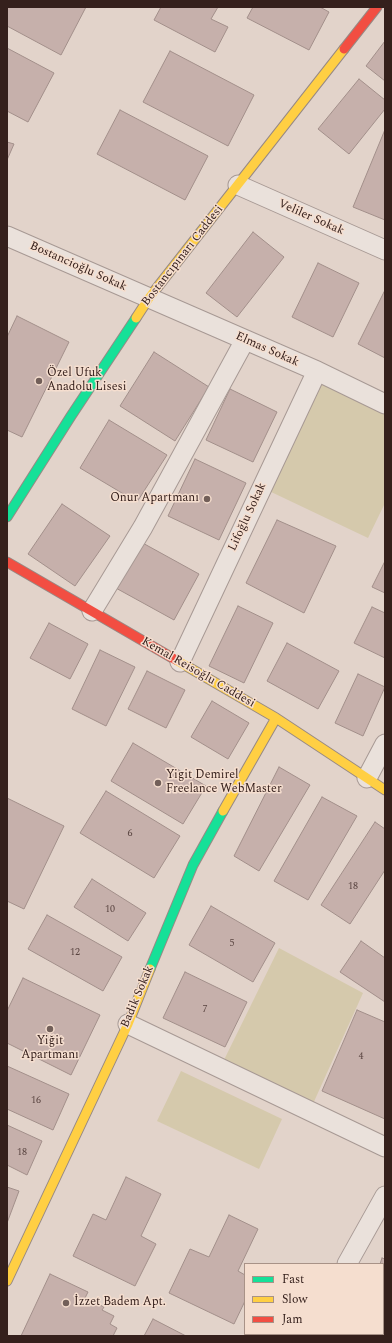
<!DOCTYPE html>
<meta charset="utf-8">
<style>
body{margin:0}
#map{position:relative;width:392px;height:1343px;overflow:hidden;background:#e2d3ca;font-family:Spectral,serif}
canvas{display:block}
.frame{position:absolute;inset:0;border:8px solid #35201c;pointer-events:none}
.legend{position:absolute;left:244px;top:1263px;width:140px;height:72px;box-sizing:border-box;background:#f5decf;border:1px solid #a89287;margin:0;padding:5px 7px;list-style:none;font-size:12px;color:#35201c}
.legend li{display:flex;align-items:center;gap:8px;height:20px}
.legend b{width:20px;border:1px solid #a89287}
</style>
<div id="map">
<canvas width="392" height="1343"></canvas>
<div class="frame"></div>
<ul class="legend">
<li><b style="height:5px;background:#16e098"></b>Fast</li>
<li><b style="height:5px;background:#ffcf43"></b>Slow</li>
<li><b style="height:5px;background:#f24e42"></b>Jam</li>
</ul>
</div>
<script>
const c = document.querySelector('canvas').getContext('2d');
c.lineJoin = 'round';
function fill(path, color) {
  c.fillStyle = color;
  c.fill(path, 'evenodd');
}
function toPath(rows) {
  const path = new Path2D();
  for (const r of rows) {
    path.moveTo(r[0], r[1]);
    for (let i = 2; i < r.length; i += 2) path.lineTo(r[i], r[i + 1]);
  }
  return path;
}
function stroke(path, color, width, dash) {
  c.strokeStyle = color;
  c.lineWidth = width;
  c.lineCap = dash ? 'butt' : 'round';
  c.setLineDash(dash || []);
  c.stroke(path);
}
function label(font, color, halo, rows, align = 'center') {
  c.font = font + ' Spectral,serif';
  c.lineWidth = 3;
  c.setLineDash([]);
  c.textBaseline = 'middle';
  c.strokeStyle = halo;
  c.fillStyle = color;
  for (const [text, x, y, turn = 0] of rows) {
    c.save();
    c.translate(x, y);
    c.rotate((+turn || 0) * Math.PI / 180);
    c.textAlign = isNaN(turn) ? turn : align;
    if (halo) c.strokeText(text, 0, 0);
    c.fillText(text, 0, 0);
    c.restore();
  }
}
const green = toPath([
 [319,379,385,411,385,503,368,538,267,490],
 [279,948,363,993,312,1106,223,1062],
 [181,1071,282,1119,259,1169,157,1121]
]);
const building = toPath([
 [7,7,86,7,61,55,7,26,7,7],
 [161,7,218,7,211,19,228,27,215,52,154,20,161,7],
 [253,7,320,7,329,12,309,50,247,18,253,7],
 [385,41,385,81,366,66,385,41],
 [7,48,54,73,28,122,7,111,7,48],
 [170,51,254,95,228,146,143,102,170,51],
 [359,79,385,100,385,109,349,154,318,129,359,79],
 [120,110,208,156,185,200,97,154,120,110],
 [384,132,385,133,385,220,353,207,384,132],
 [7,142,14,144,7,160,7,142],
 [253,232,284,257,237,317,206,293,253,232],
 [318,263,359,283,333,337,292,317,318,263],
 [384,292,385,292,385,358,358,344,384,292],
 [17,316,69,342,22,437,7,430,7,337,17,316],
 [154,352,209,387,175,441,120,406,154,352],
 [230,389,277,412,253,462,206,440,230,389],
 [109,420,167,455,137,502,80,468,109,420],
 [195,459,246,483,219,540,168,516,195,459],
 [62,504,110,536,75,586,28,554,62,504],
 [277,520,336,546,304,613,246,583,277,520],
 [139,541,199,574,174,620,114,587,139,541],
 [385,561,385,593,372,587,385,561],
 [238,606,273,623,244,683,209,666,238,606],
 [372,607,385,613,385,658,354,643,372,607],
 [49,623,88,644,70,679,30,658,49,623],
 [287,643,339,671,318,709,267,681,287,643],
 [100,650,135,667,106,726,72,709,100,650],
 [147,671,185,690,166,728,128,709,147,671],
 [358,674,385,687,363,736,335,723,358,674],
 [212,701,249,723,228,759,191,737,212,701],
 [133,743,206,786,183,824,111,781,133,743],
 [279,767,310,785,259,871,234,856,279,767],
 [106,791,180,836,154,878,80,833,106,791],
 [322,797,357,816,308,900,274,881,322,797],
 [7,798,64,826,24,909,7,901,7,798],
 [375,822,385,829,385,870,350,924,321,905,375,822],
 [92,879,146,913,128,941,74,907,92,879],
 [211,906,275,943,253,982,189,945,211,906],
 [47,915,122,957,103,991,28,949,47,915],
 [361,941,385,958,385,1002,340,972,361,941],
 [185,972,247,1002,225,1047,163,1018,185,972],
 [23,978,100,1015,71,1075,7,1043,7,1011,23,978],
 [357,1010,385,1022,385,1119,322,1091,357,1010],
 [7,1066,69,1094,53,1130,7,1109,7,1066],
 [7,1125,42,1141,27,1175,7,1165,7,1125],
 [126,1177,161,1194,141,1236,156,1244,135,1286,73,1256,93,1214,106,1220,126,1177],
 [7,1187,19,1191,7,1223,7,1187],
 [229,1215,258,1229,238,1271,245,1275,245,1301,234,1324,169,1293,190,1249,209,1257,229,1215],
 [382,1258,385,1259,385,1291,383,1290,383,1264,380,1264,382,1258],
 [50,1274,88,1292,85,1298,104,1307,102,1310,114,1316,110,1324,117,1328,113,1336,21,1336,50,1274],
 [383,1316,385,1317,385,1334,384,1336,351,1336,349,1334,383,1334,383,1316],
 [153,1319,186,1336,144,1336,153,1319]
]);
const street = toPath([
 [238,185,385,250],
 [7,236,317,371,385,404],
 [92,611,143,527,245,340],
 [180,662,317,371],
 [367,778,385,744],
 [128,1024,385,1147],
 [347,1264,385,1196],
 [327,1334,329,1336],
 [307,1336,308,1334]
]);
const fast = toPath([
 [7,517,71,416,136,318],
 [150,969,193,865,223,811]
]);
const slow = toPath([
 [136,318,149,298,344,49],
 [176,660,276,718,385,790],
 [223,811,276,718],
 [7,1281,128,1024,150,969]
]);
const jam = toPath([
 [344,49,377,7],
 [7,562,176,660]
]);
const markers = [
 [39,381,4,"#725f59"],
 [207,499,4,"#725f59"],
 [158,783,4,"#725f59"],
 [50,1029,4,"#725f59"],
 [66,1303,4,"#725f59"]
];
const numberNames = [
 ["6",130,834],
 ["18",353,887],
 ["10",110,910],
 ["5",232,944],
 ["12",75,953],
 ["7",205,1010],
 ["4",361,1057],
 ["16",36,1101],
 ["18",22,1153]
];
const streetNames = [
 ["Veliler Sokak",311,218,24],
 ["Bostancıpınarı Caddesi",183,256,-52],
 ["Bostancioğlu Sokak",78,267,24],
 ["Elmas Sokak",267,350,24],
 ["Lifoğlu Sokak",248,517,-65],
 ["Kemal Reisoğlu Caddesi",198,673,30],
 ["Badik Sokak",138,997,-67]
];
const poiNames = [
 ["Özel Ufuk",47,374],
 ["Anadolu Lisesi",47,388],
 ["Onur Apartmanı",199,499,"right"],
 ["Yigit Demirel",166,776],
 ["Freelance WebMaster",166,790],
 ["Yiğit",50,1042,"center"],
 ["Apartmanı",50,1056,"center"],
 ["İzzet Badem Apt.",74,1303]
];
fill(green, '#d5c9ac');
fill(building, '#c6b0ab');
stroke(building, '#a28f8a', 1);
stroke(street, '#a79994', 21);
stroke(fast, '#978984', 11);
stroke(slow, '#978984', 11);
stroke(jam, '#978984', 11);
stroke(street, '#eae1db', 19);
stroke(fast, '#16e098', 9);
stroke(slow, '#ffcf43', 9);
stroke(jam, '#f24e42', 9);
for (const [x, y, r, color] of markers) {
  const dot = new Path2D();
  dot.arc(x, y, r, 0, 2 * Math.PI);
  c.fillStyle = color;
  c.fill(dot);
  stroke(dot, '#f5decf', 1.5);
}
label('10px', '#594440', null, numberNames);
label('12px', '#35201c', '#f5decf', streetNames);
label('12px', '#35201c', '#f5decf', poiNames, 'left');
</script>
